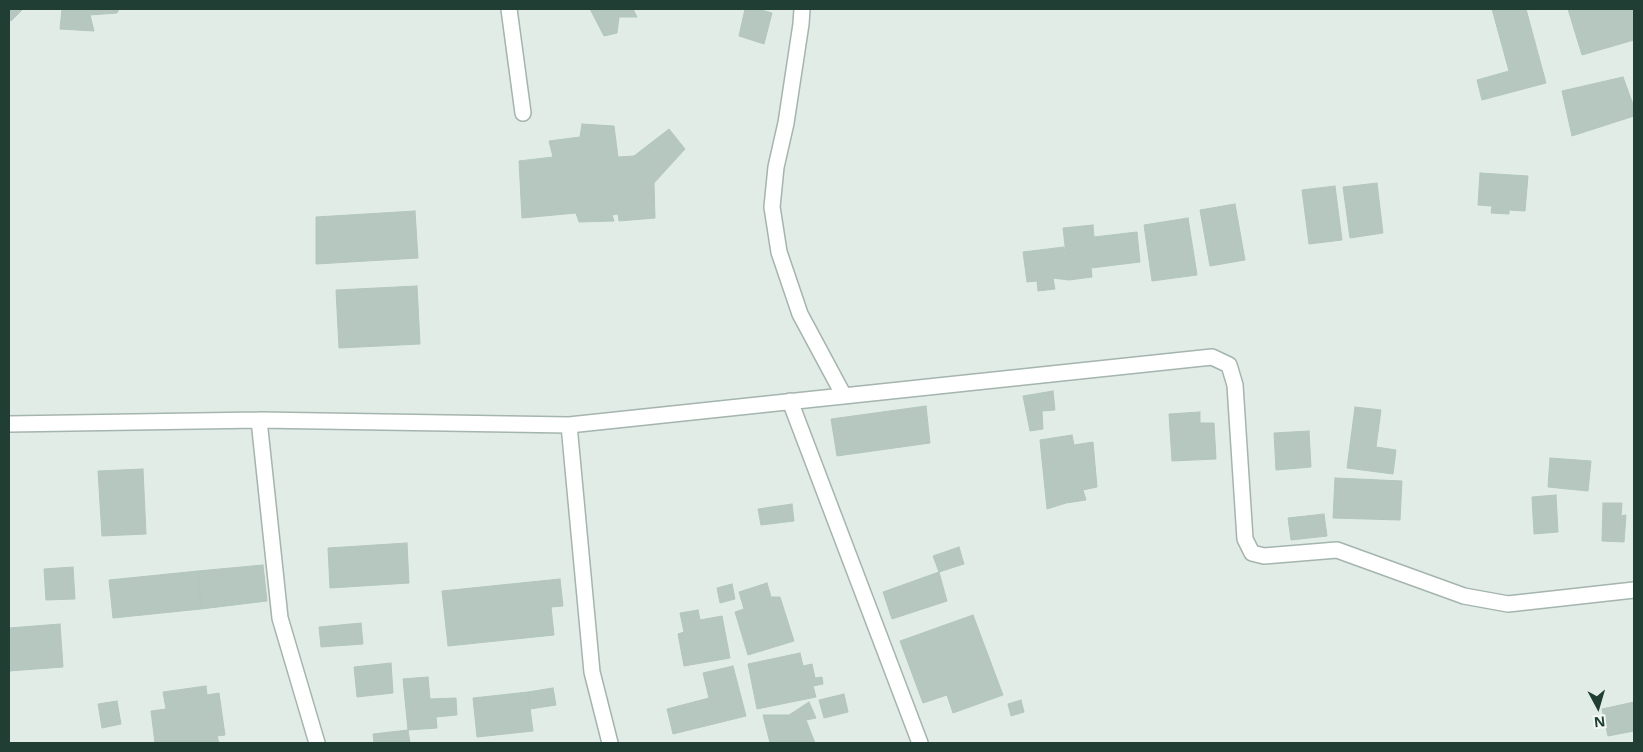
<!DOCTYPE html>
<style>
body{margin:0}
#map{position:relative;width:1643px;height:752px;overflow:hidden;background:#e1ece7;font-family:"Open Sans",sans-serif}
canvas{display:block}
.frame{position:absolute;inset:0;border:10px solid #213e35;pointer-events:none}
.north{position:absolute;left:1573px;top:682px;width:50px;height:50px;-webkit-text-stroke:4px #f2f9f5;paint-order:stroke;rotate:174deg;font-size:14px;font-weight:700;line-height:20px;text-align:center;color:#213e35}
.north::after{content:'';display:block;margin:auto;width:18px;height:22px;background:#213e35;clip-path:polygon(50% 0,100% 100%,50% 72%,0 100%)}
</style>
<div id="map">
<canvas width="1643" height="752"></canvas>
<div class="frame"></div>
<div class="north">N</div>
</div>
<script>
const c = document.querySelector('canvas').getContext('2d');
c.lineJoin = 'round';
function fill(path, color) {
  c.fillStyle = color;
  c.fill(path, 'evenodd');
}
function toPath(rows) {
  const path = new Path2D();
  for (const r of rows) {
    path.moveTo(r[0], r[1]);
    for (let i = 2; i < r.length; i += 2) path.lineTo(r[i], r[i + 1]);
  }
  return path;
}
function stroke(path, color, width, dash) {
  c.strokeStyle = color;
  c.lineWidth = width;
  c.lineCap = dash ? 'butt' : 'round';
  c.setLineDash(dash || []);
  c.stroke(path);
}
const building = toPath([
 [9,9,23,9,11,21,9,18,9,9],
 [62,9,119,9,117,13,90,15,94,31,60,29,62,9],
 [590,9,633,9,637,17,619,17,617,33,604,36,590,9],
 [745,9,758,9,772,13,764,44,739,36,745,9],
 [1492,9,1526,9,1546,83,1482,100,1477,80,1509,71,1492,9],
 [1568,9,1634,9,1634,40,1582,55,1568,9],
 [1623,77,1634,107,1634,116,1572,136,1562,91,1623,77],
 [582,124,614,126,618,157,634,156,669,129,685,149,654,183,655,218,619,221,618,214,612,215,614,221,579,222,576,213,522,218,519,161,553,157,549,141,580,137,582,124],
 [1480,173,1528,176,1525,211,1509,210,1509,214,1491,213,1492,206,1478,205,1480,173],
 [1377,183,1383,233,1350,238,1343,187,1377,183],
 [1335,186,1342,240,1309,244,1302,190,1335,186],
 [1235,204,1245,260,1210,266,1200,210,1235,204],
 [415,211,418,258,316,264,316,217,415,211],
 [1188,218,1197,275,1152,281,1144,225,1188,218],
 [1093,225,1094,237,1137,232,1140,262,1091,268,1092,277,1069,280,1063,228,1093,225],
 [1064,247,1069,280,1053,278,1055,289,1038,291,1037,281,1027,282,1023,252,1064,247],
 [417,286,420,344,339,348,336,290,417,286],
 [1053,391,1055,410,1042,411,1043,429,1030,431,1023,396,1053,391],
 [926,406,930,443,837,456,831,419,926,406],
 [1355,407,1381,410,1376,447,1396,450,1393,474,1347,468,1355,407],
 [1200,412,1200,423,1214,423,1216,459,1172,461,1169,414,1200,412],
 [1309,431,1311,467,1276,470,1274,433,1309,431],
 [1072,435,1074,445,1093,442,1097,487,1083,490,1086,500,1066,503,1047,509,1040,440,1072,435],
 [1550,458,1591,461,1588,491,1548,487,1550,458],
 [143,469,146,534,102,536,98,471,143,469],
 [1335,478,1402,481,1400,520,1333,518,1335,478],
 [1556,495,1558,532,1534,534,1532,497,1556,495],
 [1603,503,1622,503,1621,516,1626,515,1624,542,1602,541,1603,503],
 [792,504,794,521,761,525,758,509,792,504],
 [1324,514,1327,536,1291,540,1288,518,1324,514],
 [407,543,409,583,330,588,328,548,407,543],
 [959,547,964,564,939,572,933,556,959,547],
 [263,565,267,601,201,609,198,571,263,565],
 [73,567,75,599,46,600,44,569,73,567],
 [198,571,201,609,113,618,109,580,198,571],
 [939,572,947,601,892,619,883,592,939,572],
 [560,579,563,606,551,607,554,635,448,646,442,591,560,579],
 [767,583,771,597,780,597,794,641,748,655,735,612,744,609,739,592,767,583],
 [732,584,735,599,720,603,717,588,732,584],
 [698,610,700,620,722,616,730,658,684,666,678,634,684,632,680,613,698,610],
 [973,615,1003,695,953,713,947,695,923,703,900,641,973,615],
 [361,623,363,644,321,647,319,627,361,623],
 [60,624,63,667,9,671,9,628,60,624],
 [800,653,803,666,812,664,815,678,822,677,823,684,813,686,816,697,757,709,748,664,800,653],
 [391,663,393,693,357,697,354,667,391,663],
 [733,666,746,716,673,734,667,709,709,698,703,673,733,666],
 [428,677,430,699,456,698,457,715,436,717,437,728,408,730,403,679,428,677],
 [206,686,207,695,219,693,225,735,217,736,219,743,155,743,151,711,166,709,163,692,206,686],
 [553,688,556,705,530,709,528,692,553,688],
 [528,692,533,731,477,737,473,698,528,692],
 [844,694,848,712,824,718,819,700,844,694],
 [1021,700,1024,712,1011,716,1008,704,1021,700],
 [117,701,121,724,102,728,98,704,117,701],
 [809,702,816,718,806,720,815,743,770,743,763,715,789,715,809,702],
 [1634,702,1634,731,1608,736,1602,709,1634,702],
 [408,730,410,743,374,743,373,734,408,730]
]);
const lane = toPath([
 [509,9,523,113]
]);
const street = toPath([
 [802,9,801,24,786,123,776,167,772,207,779,252,800,314,844,396],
 [790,401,920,743],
 [259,420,280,618,317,743],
 [9,424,259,420,569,425,1212,357,1229,365,1235,385,1245,539,1252,553,1264,556,1337,550,1464,596,1508,604,1634,590],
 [569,425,592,672,610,743]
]);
fill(building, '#b6c7c0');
stroke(building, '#b3c6be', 1);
stroke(lane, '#a4b4ae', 18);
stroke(street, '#a4b4ae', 18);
stroke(lane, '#fff', 15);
stroke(street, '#fff', 15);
</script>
